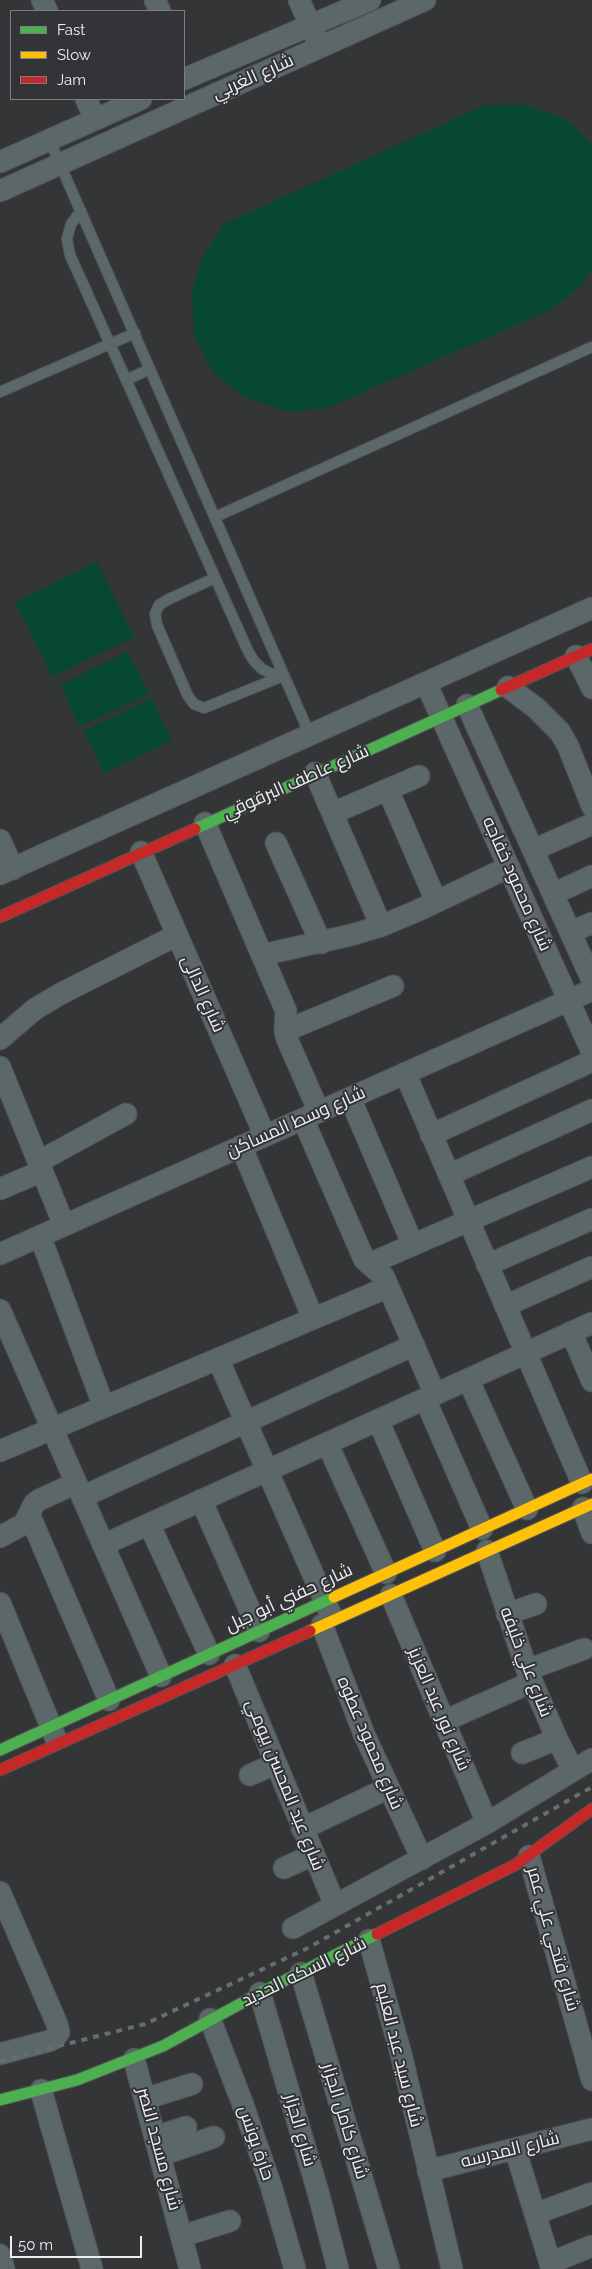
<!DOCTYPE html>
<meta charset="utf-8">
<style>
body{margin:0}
#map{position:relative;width:592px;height:2269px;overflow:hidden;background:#343536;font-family:Raleway,sans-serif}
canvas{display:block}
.legend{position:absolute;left:10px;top:10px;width:175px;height:90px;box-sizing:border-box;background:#333437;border:1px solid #7e7e81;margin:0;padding:6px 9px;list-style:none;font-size:15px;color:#eeeef0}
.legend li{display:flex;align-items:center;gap:10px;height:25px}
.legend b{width:25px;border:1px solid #7e7e81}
.scale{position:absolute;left:10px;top:2236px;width:132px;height:22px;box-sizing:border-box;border:2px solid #eeeef0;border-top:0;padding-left:6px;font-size:15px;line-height:18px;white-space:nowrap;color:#eeeef0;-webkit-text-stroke:4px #333437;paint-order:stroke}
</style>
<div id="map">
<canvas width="592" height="2269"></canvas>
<ul class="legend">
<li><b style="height:6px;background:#4caf50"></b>Fast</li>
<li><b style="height:6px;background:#ffc107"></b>Slow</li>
<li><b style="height:6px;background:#c62828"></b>Jam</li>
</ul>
<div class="scale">50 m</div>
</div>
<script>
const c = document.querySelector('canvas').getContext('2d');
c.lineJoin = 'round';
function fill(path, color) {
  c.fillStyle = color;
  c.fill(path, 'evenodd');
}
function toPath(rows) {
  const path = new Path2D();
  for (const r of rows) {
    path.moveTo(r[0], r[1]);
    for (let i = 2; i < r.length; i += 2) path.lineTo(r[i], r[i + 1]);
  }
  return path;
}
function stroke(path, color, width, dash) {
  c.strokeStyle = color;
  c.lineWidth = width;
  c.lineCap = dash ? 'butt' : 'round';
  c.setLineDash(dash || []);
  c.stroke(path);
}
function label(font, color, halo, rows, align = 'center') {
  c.font = font + ' Raleway,Cairo,sans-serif';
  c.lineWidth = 4;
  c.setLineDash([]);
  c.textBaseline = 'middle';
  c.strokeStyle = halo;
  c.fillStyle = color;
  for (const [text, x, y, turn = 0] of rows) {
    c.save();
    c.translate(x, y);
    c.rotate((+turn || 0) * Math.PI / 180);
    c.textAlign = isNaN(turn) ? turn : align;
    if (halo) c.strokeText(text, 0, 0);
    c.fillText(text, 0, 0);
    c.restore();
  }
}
const green = toPath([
 [485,105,524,105,566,119,592,144,592,268,582,285,552,309,330,407,288,412,243,397,212,370,194,335,192,293,202,258,224,224],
 [97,562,134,637,52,677,15,602],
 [128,651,149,694,80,727,60,685],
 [152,698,172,740,104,773,83,731]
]);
const lane = toPath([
 [49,139,310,735],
 [81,211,71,224,67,239,70,255,248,651,254,661,262,669,272,674,284,675],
 [126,380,150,369],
 [0,392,135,333],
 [215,517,592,347],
 [215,578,169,599,159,605,155,614,157,625,188,696,194,704,204,708,283,676]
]);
const street = toPath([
 [42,0,47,11],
 [155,0,160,11],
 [299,0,317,40],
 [184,79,370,0],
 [86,99,95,119],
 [0,162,141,99],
 [0,191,425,0],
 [576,656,592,688],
 [426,683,592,1052],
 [508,687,536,708,560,732,568,746,592,806],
 [467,705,592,980],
 [315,773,381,926],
 [388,790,436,901],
 [333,813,419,776],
 [205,823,286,1011,285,1031,287,1039,319,1112],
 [0,840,13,869],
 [276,843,321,943],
 [533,850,592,824],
 [141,852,265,1136],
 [0,874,592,608],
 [553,894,592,876],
 [571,932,592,923],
 [262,955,351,935,381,926,419,910,509,867],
 [285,1031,393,986],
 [0,1039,35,1009,62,993,177,935],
 [0,1067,64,1225],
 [405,1073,582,1483],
 [350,1098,413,1245],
 [303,1119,364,1259,384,1277,435,1394],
 [431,1135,592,1061],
 [241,1146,313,1318],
 [38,1162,126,1114],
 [449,1175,592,1110],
 [0,1189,42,1171],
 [40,1236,104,1407],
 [0,1254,592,990],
 [369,1264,592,1167],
 [487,1265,592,1219],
 [505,1306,592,1267],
 [0,1310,161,1676],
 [571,1332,592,1381],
 [218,1359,331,1615],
 [468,1379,527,1509],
 [425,1399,482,1529],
 [378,1420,435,1551],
 [327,1443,386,1573],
 [0,1451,388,1287],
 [82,1497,414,1345],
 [201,1500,259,1631],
 [583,1508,592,1533],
 [29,1514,109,1700],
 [149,1524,209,1654],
 [0,1537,24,1524,34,1504,39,1500,76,1483],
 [103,1545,592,1323],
 [487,1551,527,1670,557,1739,573,1770],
 [391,1595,487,1823],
 [0,1603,56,1739],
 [507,1614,536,1604],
 [322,1625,364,1734,422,1859],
 [235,1665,335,1905],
 [527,1670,584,1649],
 [444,1721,532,1682],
 [522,1753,557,1739],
 [250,1775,275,1764],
 [302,1829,388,1788],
 [529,1856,592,2080],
 [284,1868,313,1855],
 [0,1892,57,2024,59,2032,55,2038,49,2041,0,2054],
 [293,1928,487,1823,592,1759],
 [369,1940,401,2054,452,2269],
 [301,1973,389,2269],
 [260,1993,318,2192,338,2269],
 [210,2019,242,2102,271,2186,295,2269],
 [134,2059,190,2269],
 [41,2090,92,2269],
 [145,2099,192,2084],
 [156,2137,186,2127],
 [515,2149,552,2269],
 [161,2155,214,2137],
 [428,2171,592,2129],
 [535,2214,592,2193],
 [182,2236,230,2221],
 [0,2255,4,2269],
 [550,2263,592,2246]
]);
const fast = toPath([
 [195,829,501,690],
 [0,1750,334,1597],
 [0,2100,77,2080,163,2046,260,1993,377,1934]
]);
const slow = toPath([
 [334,1597,592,1479],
 [310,1631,592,1504]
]);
const jam = toPath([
 [501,690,592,649],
 [0,917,195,829],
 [0,1770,310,1631],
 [377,1934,515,1865,592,1809]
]);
const rail = toPath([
 [0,2061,145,2024,308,1948,592,1787]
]);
const streetNames = [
 ["شارع الغربي",253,77,-24],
 ["شارع عاطف البرقوقي",296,782,-24],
 ["شارع محمود خفاجه",517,884,66],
 ["شارع الدالى",203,994,66],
 ["شارع وسط المساكن",296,1122,-24],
 ["شارع حفني أبو جبل",289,1598,-25],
 ["شارع علي خليفه",526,1662,69],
 ["شارع نور عبد العزيز",439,1709,67],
 ["شارع محمود عطوه",370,1743,67],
 ["شارع عبد المحسن بيومي",285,1785,68],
 ["شارع فتحي علي عمر",553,1939,74],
 ["شارع السكه الحديد",304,1972,-26],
 ["شارع سيد عبد العليم",399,2055,76],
 ["شارع كامل الجزار",345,2121,73],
 ["شارع الجزار",300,2130,74],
 ["حارة يونس",256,2143,71],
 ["شارع مسجد النصر",159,2149,75],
 ["شارع المدرسه",510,2150,-14]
];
fill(green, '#074930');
stroke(lane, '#525354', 12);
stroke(street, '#525354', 23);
stroke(fast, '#525354', 13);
stroke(slow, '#525354', 13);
stroke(jam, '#525354', 13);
stroke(lane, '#5b6768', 10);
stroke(street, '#5b6768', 21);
stroke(fast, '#4caf50', 11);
stroke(slow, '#ffc107', 11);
stroke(jam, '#c62828', 11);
stroke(rail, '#686e6f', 4, [6, 6]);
label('18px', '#eeeef0', '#333437', streetNames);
</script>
